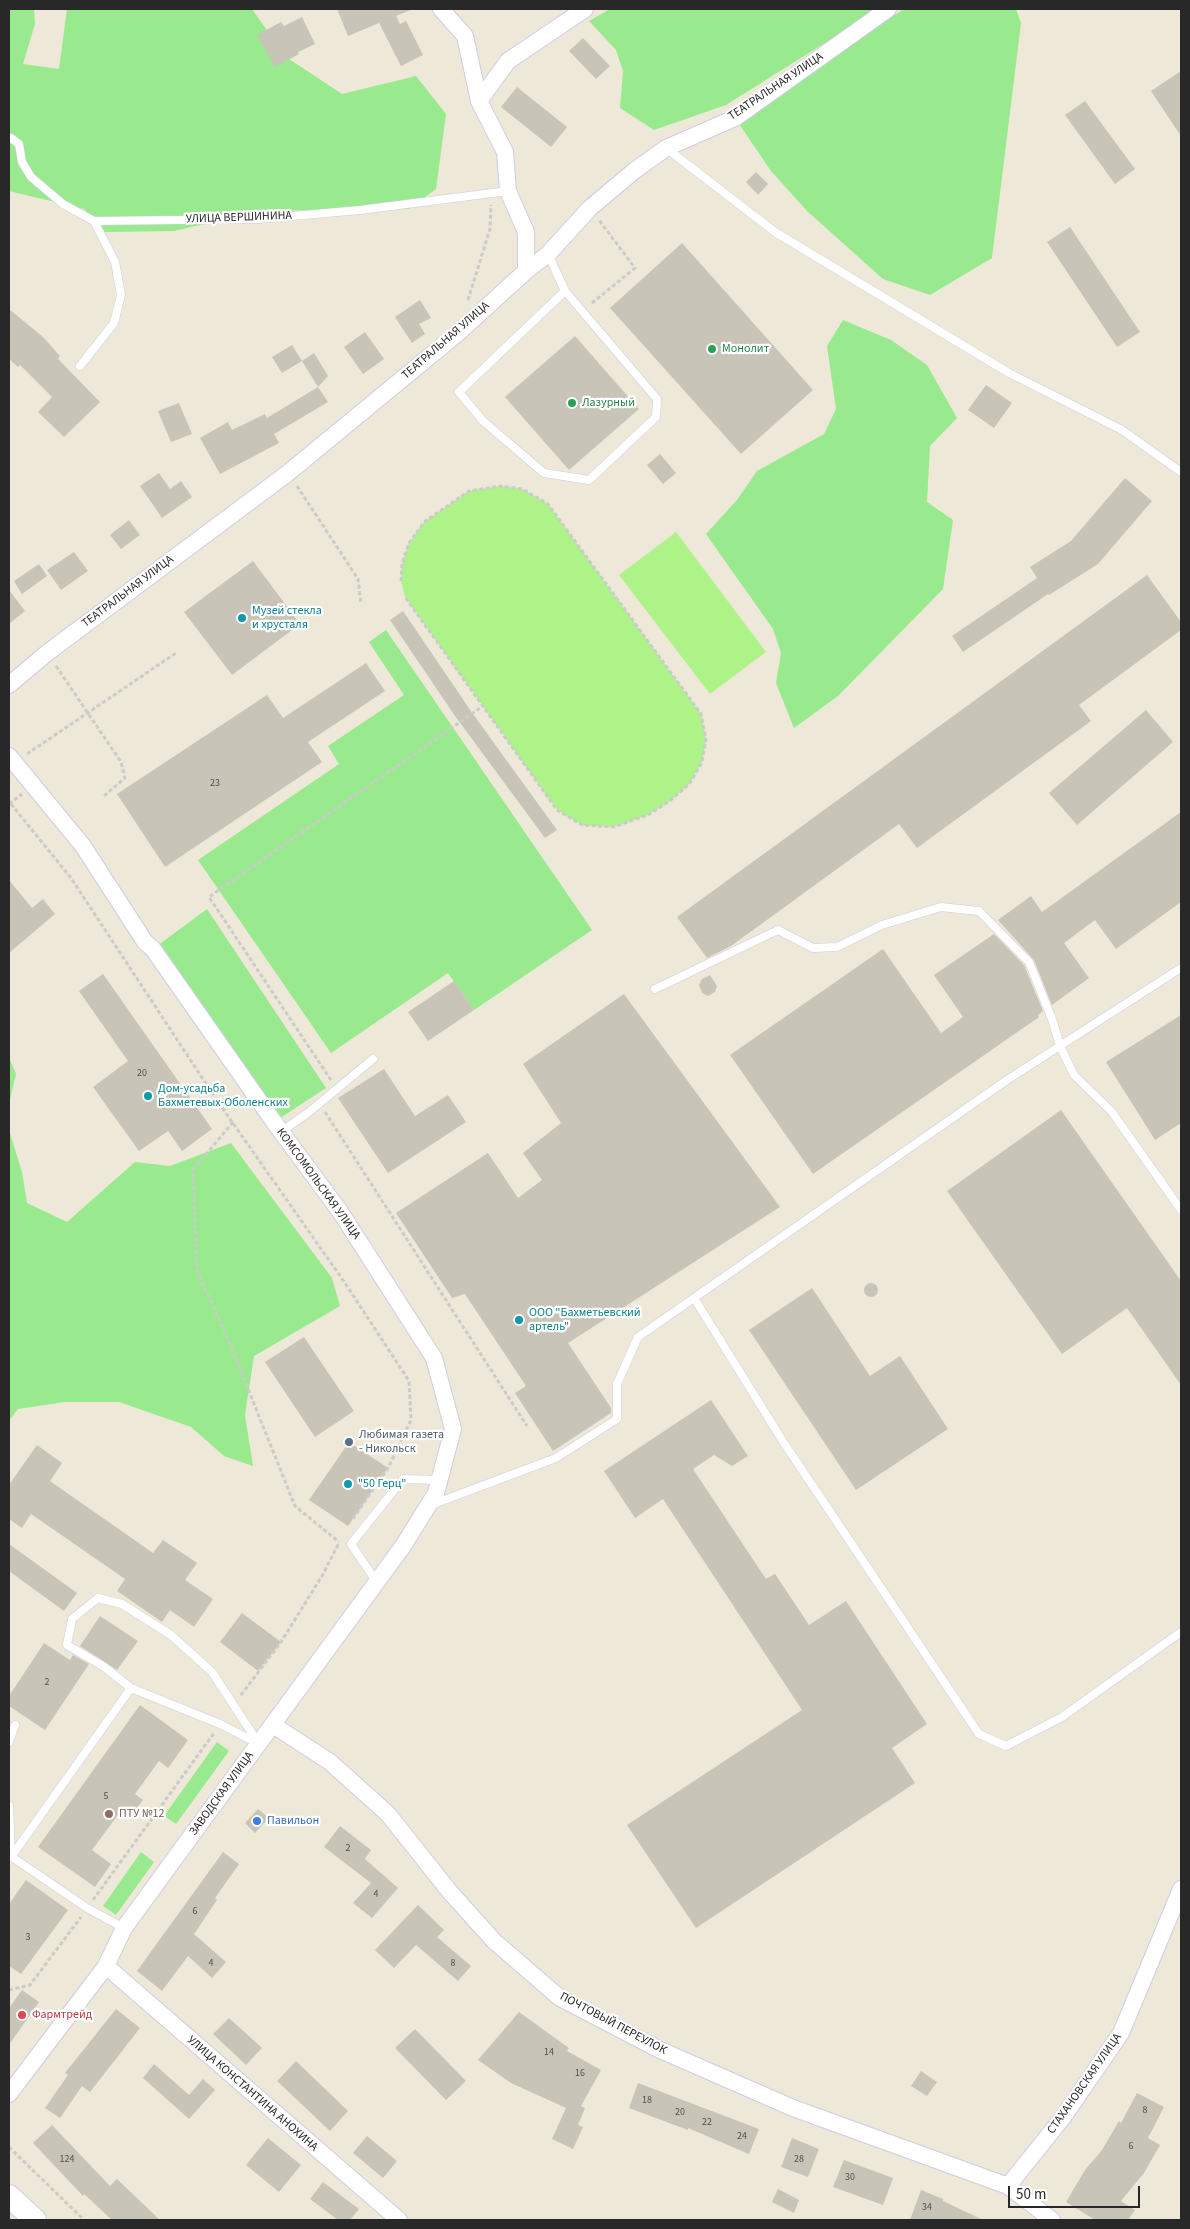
<!DOCTYPE html>
<meta charset="utf-8">
<style>
body{margin:0}
#map{position:relative;width:1190px;height:2229px;overflow:hidden;background:#ede8d8;font-family:"Source Sans 3",sans-serif}
canvas{display:block}
.frame{position:absolute;inset:0;border:10px solid #282828;pointer-events:none}
.scale{position:absolute;left:1008px;top:2186px;width:132px;height:22px;box-sizing:border-box;border:2px solid #282828;border-top:0;padding-left:6px;font-size:15px;line-height:18px;white-space:nowrap;color:#282828;-webkit-text-stroke:4px #fff;paint-order:stroke}
</style>
<div id="map">
<canvas width="1190" height="2229"></canvas>
<div class="frame"></div>
<div class="scale">50 m</div>
</div>
<script>
const c = document.querySelector('canvas').getContext('2d');
c.lineJoin = 'round';
function fill(path, color) {
  c.fillStyle = color;
  c.fill(path, 'evenodd');
}
function toPath(rows) {
  const path = new Path2D();
  for (const r of rows) {
    if (r.length === 3) {
      path.moveTo(r[0] + r[2], r[1]);
      path.arc(r[0], r[1], r[2], 0, 2 * Math.PI);
      continue;
    }
    path.moveTo(r[0], r[1]);
    for (let i = 2; i < r.length; i += 2) path.lineTo(r[i], r[i + 1]);
  }
  return path;
}
function stroke(path, color, width, dash) {
  c.strokeStyle = color;
  c.lineWidth = width;
  c.lineCap = dash ? 'butt' : 'round';
  c.setLineDash(dash || []);
  c.stroke(path);
}
function label(font, color, halo, rows, align = 'center') {
  c.font = font + ' "Source Sans 3",sans-serif';
  c.lineWidth = 4.5;
  c.setLineDash([]);
  c.textBaseline = 'middle';
  c.strokeStyle = halo;
  c.fillStyle = color;
  for (const [text, x, y, turn = 0] of rows) {
    c.save();
    c.translate(x, y);
    c.rotate((+turn || 0) * Math.PI / 180);
    c.textAlign = isNaN(turn) ? turn : align;
    if (halo) c.strokeText(text, 0, 0);
    c.fillText(text, 0, 0);
    c.restore();
  }
}
const green = toPath([
 [9,9,34,9,35,24,23,64,59,69,67,9,252,9,286,57,342,94,416,76,446,114,436,189,409,209,261,211,174,231,104,232,84,209,9,191],
 [610,9,879,9,726,105,654,130,620,108,623,71,616,50,589,21],
 [904,9,1016,9,1021,23,992,258,930,295,883,279,807,211,771,171,735,118],
 [843,320,891,340,927,365,957,418,930,446,927,502,953,520,943,589,838,696,794,728,776,683,781,653,773,629,706,534,737,500,757,471,824,434,836,409,827,346],
 [386,630,592,930,474,1010,448,973,331,1053,198,860,339,764,328,746,404,695,369,642],
 [207,909,326,1088,274,1122,153,949],
 [9,1057,16,1074,9,1104],
 [9,1130,22,1172,27,1203,67,1222,135,1162,170,1166,231,1143,332,1278,340,1306,254,1356,245,1415,253,1466,224,1456,191,1427,119,1402,65,1402,18,1409,9,1421],
 [217,1742,229,1751,176,1824,164,1816],
 [141,1852,154,1862,116,1915,103,1906]
]);
const pitch = toPath([
 [500,486,522,489,548,504,701,714,706,739,702,762,690,783,671,800,648,815,613,827,582,825,557,810,405,597,401,581,402,564,409,543,424,522,469,491],
 [676,532,766,652,710,694,619,575]
]);
const building = toPath([
 [337,9,413,9,396,16,400,24,406,21,423,55,401,66,379,23,348,36],
 [302,17,315,44,298,52,299,54,275,67,257,35,281,22,284,26],
 [583,38,610,66,596,79,569,51],
 [1181,71,1181,136,1151,91],
 [517,87,567,127,551,147,501,107],
 [1085,101,1135,169,1115,184,1065,115],
 [756,172,768,184,758,195,746,182],
 [1070,227,1140,332,1117,347,1047,242],
 [682,243,813,390,741,454,610,308],
 [420,300,431,318,419,324,425,334,412,343,395,317],
 [9,309,43,337,60,356,58,359,100,402,64,437,38,412,52,397,20,365,18,367,9,359],
 [365,332,384,359,363,374,344,347],
 [575,336,639,409,569,470,505,397],
 [292,345,302,361,282,373,272,357],
 [314,353,328,376,318,387,302,361],
 [986,385,1012,403,994,428,968,410],
 [318,387,328,402,274,434,279,443,220,474,200,438,228,422,232,430,265,414,267,418],
 [179,403,192,434,171,442,158,411],
 [660,454,676,473,663,484,647,465],
 [159,473,170,489,181,481,192,497,162,518,140,486],
 [1125,478,1152,501,1098,564,1049,595,1048,594,963,652,952,636,1037,578,1030,567,1071,541],
 [129,520,140,535,121,549,110,535],
 [74,552,88,571,61,590,47,570],
 [253,561,300,624,232,675,184,612],
 [39,564,47,576,22,594,14,581],
 [1147,575,1181,622,1181,630,1079,705,1091,721,917,848,899,824,731,946,707,958,677,917],
 [9,590,25,611,9,624],
 [403,611,473,714,557,830,545,838,455,716,390,620],
 [366,663,385,691,308,742,322,762,165,867,117,794,267,695,283,718],
 [1146,710,1173,742,1077,825,1049,793],
 [1181,812,1181,902,1116,949,1095,920,1064,943,1089,978,1052,1005,1034,960,998,920,1031,896,1042,912],
 [9,880,32,908,43,899,55,914,9,953],
 [994,934,1024,965,1043,1011,1038,1015,1039,1017,813,1174,730,1055,883,949,941,1033,963,1017,934,975],
 [103,974,212,1129,182,1151,168,1131,139,1151,93,1087,128,1061,79,991],
 [710,975,717,986,715,992,708,996,702,993,699,985,702,979],
 [454,981,474,1010,428,1041,408,1012],
 [624,994,780,1207,568,1343,611,1408,611,1413,553,1451,515,1393,526,1386,465,1294,452,1298,396,1213,488,1153,518,1198,542,1180,523,1153,561,1123,523,1064],
 [1181,1015,1181,1123,1155,1140,1106,1062],
 [384,1069,415,1116,448,1095,466,1122,388,1173,338,1098],
 [1061,1110,1181,1281,1181,1385,1127,1308,1062,1354,947,1191],
 [871,1290,7],
 [812,1288,870,1376,900,1356,948,1429,856,1490,749,1330],
 [304,1337,354,1411,315,1437,265,1362],
 [711,1400,748,1456,732,1466,714,1455,693,1469,766,1579,775,1574,809,1625,846,1601,927,1724,892,1748,915,1783,696,1928,627,1825,802,1710,663,1499,635,1518,604,1471],
 [349,1442,388,1468,348,1526,309,1500],
 [37,1445,62,1463,50,1481,153,1553,163,1540,197,1563,185,1580,213,1599,194,1627,170,1610,162,1622,117,1591,125,1579,31,1514,22,1528,9,1519,9,1485],
 [9,1544,77,1593,64,1611,9,1571],
 [242,1613,281,1642,258,1671,220,1642],
 [100,1616,138,1641,117,1670,80,1646],
 [44,1643,70,1660,73,1655,89,1664,45,1730,9,1706,9,1696],
 [140,1705,188,1740,168,1768,159,1761,135,1794,143,1800,129,1818,120,1812,92,1850,111,1864,95,1887,38,1847],
 [258,1809,269,1818,255,1833,245,1823],
 [340,1826,371,1850,365,1859,398,1888,372,1918,353,1903,371,1883,324,1847],
 [223,1852,239,1864,215,1898,217,1900,194,1934,226,1962,212,1978,188,1956,162,1991,137,1971],
 [26,1880,68,1910,21,1974,9,1966,9,1904],
 [418,1905,444,1930,437,1937,471,1966,458,1981,416,1945,394,1968,375,1950],
 [22,1990,39,2002,9,2045,9,2008],
 [116,2009,140,2028,90,2092,82,2086,60,2118,45,2108,68,2075,65,2073],
 [519,2012,569,2048,567,2051,601,2070,581,2106,585,2108,578,2125,583,2127,573,2149,552,2139,566,2108,511,2083,478,2060],
 [229,2018,262,2048,246,2065,213,2034],
 [415,2029,466,2081,446,2100,395,2048],
 [296,2061,348,2111,330,2131,277,2081],
 [154,2064,189,2095,203,2079,215,2090,189,2119,143,2078],
 [921,2071,937,2082,927,2096,911,2086],
 [638,2083,759,2129,749,2154,688,2128,688,2130,629,2108],
 [1137,2093,1164,2107,1148,2138,1160,2145,1144,2173,1121,2201,1135,2210,1128,2220,1095,2220,1066,2202,1085,2170,1102,2150,1119,2121,1121,2123],
 [52,2125,110,2186,117,2179,160,2220,112,2220,84,2194,83,2196,33,2143],
 [367,2136,397,2161,383,2178,353,2153],
 [268,2138,301,2165,279,2192,246,2165],
 [792,2138,819,2149,808,2177,781,2167],
 [844,2160,893,2178,883,2205,833,2187],
 [323,2182,359,2209,350,2220,338,2220,310,2199],
 [778,2189,799,2200,794,2213,772,2202],
 [921,2190,943,2199,943,2201,983,2220,910,2220]
]);
const path = toPath([
 [468,300,490,229,491,205],
 [592,303,635,268,599,220],
 [297,486,358,579,361,604],
 [401,581,402,564,409,543,424,522,469,491,500,486,522,489,548,504,701,714,706,739,702,762,690,783,671,800,648,815,613,827,582,825,557,810,405,597],
 [56,666,121,762,125,778,104,796],
 [27,754,176,653],
 [9,804,22,794],
 [11,804,71,878,216,1099,345,1283,409,1381,411,1420,388,1468,352,1520],
 [331,1080,209,897,483,706],
 [325,1112,527,1426],
 [233,1122,193,1170,197,1271,228,1339,295,1506,339,1542],
 [241,1695,281,1642,322,1576,339,1543],
 [93,1900,214,1733],
 [9,1990,30,1985,81,1917],
 [9,2147,84,2220]
]);
const lane = toPath([
 [9,139,11,138,19,144,22,162,31,177,63,204,94,221,258,219,360,210,508,191],
 [666,148,775,232,1009,373,1122,430,1181,472],
 [548,254,565,291,657,399,656,417,589,480,544,473,483,421,459,392,565,291],
 [80,366,114,323,121,295,115,262,94,221],
 [655,989,778,930,813,948,837,947,882,925,941,907,979,911,1029,962,1052,1019,1060,1046,1074,1075,1112,1112,1181,1210],
 [281,1132,309,1112,373,1059],
 [694,1298,784,1443,979,1734,1006,1746,1062,1717,1181,1632],
 [431,1505,556,1458,617,1419,617,1384,638,1337,1007,1080,1181,968],
 [376,1581,351,1544,403,1479,439,1480],
 [98,1598,122,1604,171,1635,212,1672,259,1744,220,1724,131,1688,103,1666,67,1645,72,1619,98,1598],
 [9,1742,15,1725],
 [9,1806,11,1857],
 [9,1855,87,1908,124,1928],
 [11,1857,131,1688]
]);
const street = toPath([
 [441,9,465,36,479,101,505,152,508,191,526,232,526,271],
 [479,101,508,61,585,9],
 [9,685,47,653,288,473,458,333,526,271,548,254,590,208,634,171,666,148,735,118,888,9],
 [9,756,83,846,145,942,153,949,274,1122,341,1213,434,1358,453,1429,436,1493,403,1546,124,1928,106,1966,9,2094],
 [273,1725,330,1762,388,1814,450,1892,494,1941,560,1998,658,2049,793,2108,1008,2186,1052,2220],
 [106,1966,399,2220],
 [1008,2186,1064,2116,1121,2033,1181,1889]
]);
const secondary = toPath([
 [9,2196,35,2220]
]);
const markers = [
 [712,349,5,"#2e9e5b"],
 [572,403,5,"#2e9e5b"],
 [242,618,5,"#0f9aa8"],
 [148,1096,5,"#0f9aa8"],
 [519,1320,5,"#0f9aa8"],
 [349,1442,5,"#5c6f8a"],
 [348,1484,5,"#0f9aa8"],
 [109,1814,5,"#8d6e63"],
 [257,1821,5,"#3f7fe0"],
 [22,2015,5,"#e0444e"]
];
const numberNames = [
 ["23",215,784],
 ["20",142,1074],
 ["2",47,1683],
 ["5",106,1797],
 ["2",348,1849],
 ["4",376,1895],
 ["6",195,1912],
 ["3",28,1938],
 ["4",211,1964],
 ["8",453,1964],
 ["14",549,2053],
 ["16",580,2074],
 ["18",647,2101],
 ["8",1145,2111],
 ["20",680,2113],
 ["22",707,2123],
 ["24",742,2137],
 ["6",1131,2147],
 ["124",67,2160],
 ["28",799,2160],
 ["30",850,2178],
 ["34",927,2208]
];
const streetNames = [
 ["ТЕАТРАЛЬНАЯ УЛИЦА",776,87,-34],
 ["УЛИЦА ВЕРШИНИНА",239,218,-2],
 ["ТЕАТРАЛЬНАЯ УЛИЦА",446,341,-41],
 ["ТЕАТРАЛЬНАЯ УЛИЦА",128,592,-37],
 ["КОМСОМОЛЬСКАЯ УЛИЦА",318,1184,54],
 ["ЗАВОДСКАЯ УЛИЦА",222,1794,-54],
 ["ПОЧТОВЫЙ ПЕРЕУЛОК",613,2024,28],
 ["СТАХАНОВСКАЯ УЛИЦА",1085,2084,-55],
 ["УЛИЦА КОНСТАНТИНА АНОХИНА",252,2094,41]
];
const leisureNames = [
 ["Монолит",722,349],
 ["Лазурный",582,403]
];
const cultureNames = [
 ["Музей стекла",252,611],
 ["и хрусталя",252,625],
 ["Дом-усадьба",158,1089],
 ["Бахметевых-Оболенских",158,1103],
 ["ООО \"Бахметьевский",529,1313],
 ["артель\"",529,1327],
 ["\"50 Герц\"",358,1484]
];
const serviceNames = [
 ["Любимая газета",359,1435],
 ["- Никольск",359,1449]
];
const educationNames = [
 ["ПТУ №12",119,1814]
];
const shopNames = [
 ["Павильон",267,1821]
];
const healthNames = [
 ["Фармтрейд",32,2015]
];
fill(green, '#99ea8e');
fill(pitch, '#aef388');
fill(building, '#c8c5b8');
stroke(lane, '#cecde4', 9);
stroke(street, '#cecde4', 18);
stroke(secondary, '#cecde4', 24);
stroke(path, '#cbcbcb', 3, [4, 2.5]);
stroke(lane, '#fff', 8);
stroke(street, '#fff', 16);
stroke(secondary, '#fff', 22);
for (const [x, y, r, color] of markers) {
  const dot = new Path2D();
  dot.arc(x, y, r, 0, 2 * Math.PI);
  c.fillStyle = color;
  c.fill(dot);
  stroke(dot, '#fff', 2);
}
label('10px', '#504f4c', null, numberNames);
label('12px', '#282828', '#fff', streetNames);
label('12px', '#27864d', '#fff', leisureNames, 'left');
label('12px', '#0d838f', '#fff', cultureNames, 'left');
label('12px', '#4e5e75', '#fff', serviceNames, 'left');
label('12px', '#785e54', '#fff', educationNames, 'left');
label('12px', '#366cbe', '#fff', shopNames, 'left');
label('12px', '#be3a42', '#fff', healthNames, 'left');
</script>
